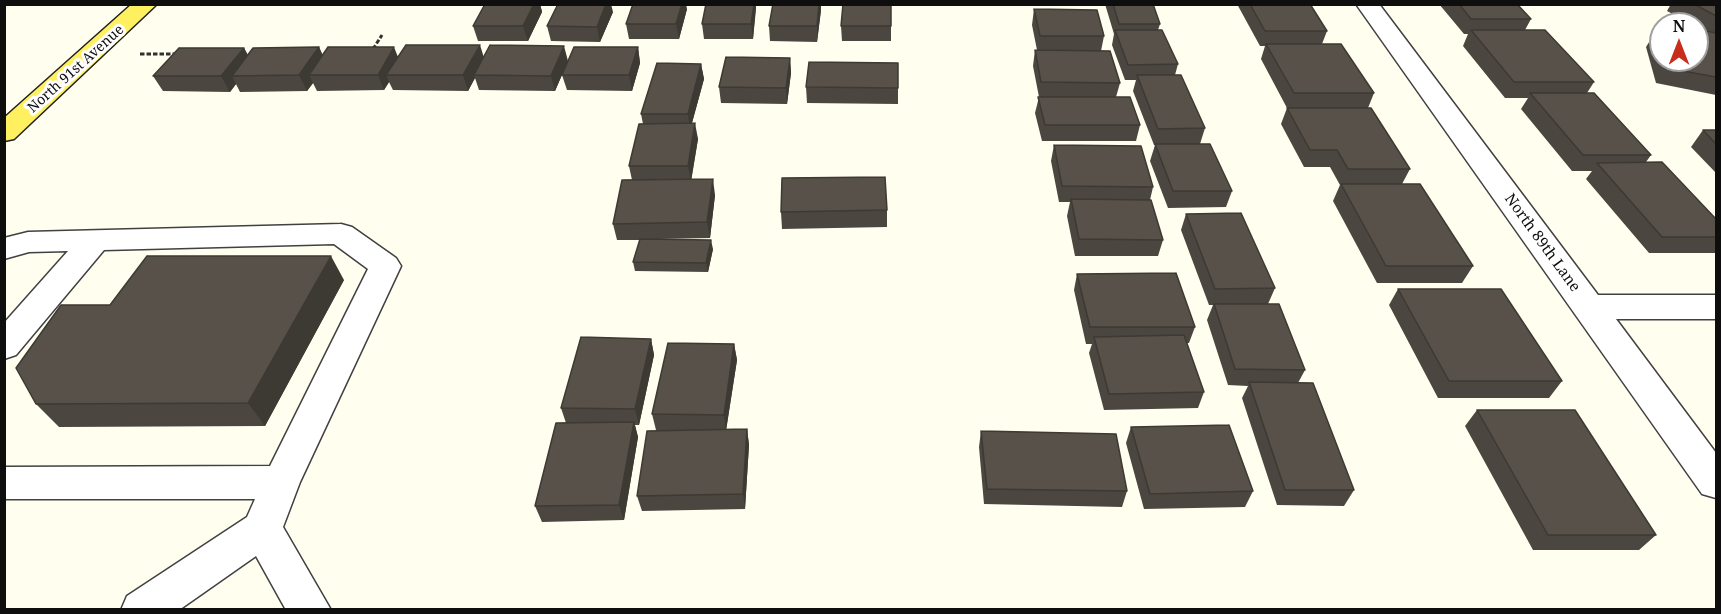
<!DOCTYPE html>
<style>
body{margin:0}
#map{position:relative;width:1721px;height:614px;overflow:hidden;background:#fffeef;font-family:"Noto Serif",serif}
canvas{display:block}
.frame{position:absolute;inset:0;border:6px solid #0e0e0e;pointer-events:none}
.north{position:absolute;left:1649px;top:12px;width:60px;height:60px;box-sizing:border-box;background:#fff;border:2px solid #9f9f9f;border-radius:50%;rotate:0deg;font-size:16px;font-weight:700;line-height:24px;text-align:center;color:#0e0e0e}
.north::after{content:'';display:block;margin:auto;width:21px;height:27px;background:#c82d1b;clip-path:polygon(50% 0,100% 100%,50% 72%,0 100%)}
</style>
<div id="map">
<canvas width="1721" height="614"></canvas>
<div class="frame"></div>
<div class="north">N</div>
</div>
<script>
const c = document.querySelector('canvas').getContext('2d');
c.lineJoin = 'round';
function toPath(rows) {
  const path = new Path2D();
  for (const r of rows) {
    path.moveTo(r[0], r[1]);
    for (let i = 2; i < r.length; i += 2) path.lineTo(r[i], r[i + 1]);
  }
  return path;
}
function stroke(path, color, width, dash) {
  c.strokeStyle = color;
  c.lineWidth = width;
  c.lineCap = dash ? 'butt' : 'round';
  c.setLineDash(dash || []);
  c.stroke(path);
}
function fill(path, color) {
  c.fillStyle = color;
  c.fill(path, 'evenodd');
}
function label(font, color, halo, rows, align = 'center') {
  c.font = font + ' "Noto Serif",serif';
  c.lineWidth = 6;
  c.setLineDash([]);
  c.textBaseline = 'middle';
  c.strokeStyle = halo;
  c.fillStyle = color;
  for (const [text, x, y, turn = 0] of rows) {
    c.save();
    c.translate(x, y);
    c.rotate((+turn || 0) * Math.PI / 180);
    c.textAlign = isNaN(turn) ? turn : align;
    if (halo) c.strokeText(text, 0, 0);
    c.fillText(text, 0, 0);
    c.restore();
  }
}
const path = toPath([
 [373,49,382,35],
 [140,54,177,54]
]);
const minor = toPath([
 [1356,4,1379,4,1598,295,1716,295,1716,319,1616,319,1716,453,1716,498,1702,494,1356,4],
 [341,224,352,227,396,258,401,266,300,482,283,527,331,610,286,610,256,556,179,610,121,610,127,596,247,517,255,499,4,499,4,467,270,466,368,269,334,244,104,250,16,355,4,359,4,323,68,251,29,252,4,259,4,238,28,232,341,224]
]);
const major = toPath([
 [132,4,157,4,14,139,4,141,4,118,132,4]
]);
const wall = toPath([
 [485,4,540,4,542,12,528,41,478,41,473,26],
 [706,4,756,4,753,39,704,39,702,24],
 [1105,4,1153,4,1160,24,1158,30,1178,64,1175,75,1205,128,1200,144,1232,191,1226,207,1168,208,1150,161,1155,145,1154,145,1133,91,1136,80,1125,80,1112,45,1114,34],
 [1237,4,1310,4,1327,31,1322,44,1374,93,1368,108,1410,169,1402,184,1473,266,1462,283,1377,283,1333,201,1340,185,1330,167,1304,167,1281,124,1287,108,1261,59,1265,46,1260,46],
 [1439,4,1517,4,1531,19,1525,30,1594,82,1587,93,1651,155,1646,162,1716,219,1716,253,1649,253,1586,179,1592,171,1572,171,1521,109,1528,98,1505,98,1463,46,1468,34,1464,34],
 [1671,4,1716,4,1716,95,1656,83,1646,47,1656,31,1661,32,1661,60,1697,60,1704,31,1697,27,1697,24,1692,24,1667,11],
 [687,9,679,39,629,39,626,24],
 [1034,9,1104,36,1101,51,1120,83,1116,97,1140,125,1136,141,1042,141,1035,113,1039,97,1033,66,1035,50,1037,50,1032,25],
 [821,10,817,42,770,41,769,26],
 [613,12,600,42,551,41,547,26],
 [841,26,891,26,891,41,842,41],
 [319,47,323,56,483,57,568,61,555,91,479,90,475,78,468,91,393,90,389,82,384,90,317,91,313,83,307,91,240,92,236,84,230,92,163,91,153,76,244,48,248,55],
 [638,47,640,63,632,91,567,90,562,75],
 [790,58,791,73,787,104,721,103,719,87],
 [701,64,704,79,692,123,698,139,691,180,715,195,710,238,659,239,713,249,708,272,635,271,633,262,640,240,617,240,613,224,632,180,629,166,643,124,641,114],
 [806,87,898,88,898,104,807,103],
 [1703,130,1716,130,1716,173,1691,147],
 [1054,145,1153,187,1150,200,1163,240,1158,256,1075,256,1067,216,1070,202,1059,202,1051,161],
 [887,210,887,227,782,229,781,212],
 [1186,214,1275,288,1268,304,1305,370,1298,383,1354,490,1344,506,1277,505,1242,398,1248,386,1228,385,1207,320,1213,305,1209,305,1181,230],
 [1077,274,1195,327,1189,343,1187,343,1204,392,1198,408,1104,410,1089,353,1092,344,1086,344,1074,290],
 [344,280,265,426,59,427,36,404,110,305],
 [1398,289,1562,381,1549,398,1438,398,1389,305],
 [651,339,654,355,639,425,635,425,638,437,624,520,542,522,535,506,566,423,561,408],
 [734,344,737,360,726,430,747,429,749,445,745,509,642,511,637,496,692,430,656,430,652,414],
 [1477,410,1656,535,1639,550,1533,550,1465,426],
 [1131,427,1253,491,1245,507,1144,509,1126,443],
 [981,431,1127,491,1122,507,984,504,979,447]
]);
const shadedWall = toPath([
 [534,4,540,4,542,12,528,41,523,26],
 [606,4,611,4,613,12,600,42,597,27],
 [682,4,686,4,687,9,679,39,676,24],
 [754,4,756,4,756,9,753,39,751,24],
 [819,4,821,4,821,10,817,42,817,26],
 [480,45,485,61,474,75,475,78,468,91,463,75],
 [564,46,568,61,555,91,551,76],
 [319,47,326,63,309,75,313,83,307,91,299,75],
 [394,47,400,62,386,75,389,82,384,90,378,75],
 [638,47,640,63,632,91,629,75],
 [244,48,252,64,232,76,236,84,230,92,221,76],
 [790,58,791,73,787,104,786,88],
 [701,64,704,79,690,130,688,114],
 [695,123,698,139,691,182,688,166],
 [713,179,715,195,710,238,707,222],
 [711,240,713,249,708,272,706,263],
 [331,256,344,280,265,426,248,403],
 [651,339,654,355,639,425,635,409],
 [734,344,737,360,726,431,724,415],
 [634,422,638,437,624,520,619,505],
 [747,429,749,445,745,509,743,494]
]);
const building = toPath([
 [485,4,534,4,523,26,473,26,485,4],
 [558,4,606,4,597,27,547,26,558,4],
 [633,4,682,4,676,24,626,24,633,4],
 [706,4,754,4,751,24,702,24,706,4],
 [773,4,819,4,817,26,769,26,773,4],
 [843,4,891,4,891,26,841,26,843,4],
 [1113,4,1153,4,1160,24,1119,24,1113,4],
 [1250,4,1310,4,1327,31,1265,31,1250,4],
 [1459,4,1517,4,1531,19,1471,19,1459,4],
 [1694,4,1716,4,1716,16,1694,4],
 [1034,9,1097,10,1104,36,1040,36,1034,9],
 [1697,29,1716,33,1716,77,1666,68,1664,60,1697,60,1697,29],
 [1115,30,1162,30,1178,64,1128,65,1115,30],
 [1471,30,1545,30,1594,82,1514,82,1471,30],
 [1656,31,1661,32,1661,48,1656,31],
 [1266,44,1341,44,1374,93,1294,93,1266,44],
 [406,45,480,45,463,75,386,75,406,45],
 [490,45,564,46,551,76,474,75,490,45],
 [319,47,299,75,232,76,253,48,319,47],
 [328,47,394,47,378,75,309,75,328,47],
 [574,47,638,47,629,75,562,75,574,47],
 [179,48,244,48,221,76,153,76,179,48],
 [1035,50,1110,51,1120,83,1041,82,1035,50],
 [726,57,790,58,786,88,719,87,726,57],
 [809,62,898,63,898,88,806,87,809,62],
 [657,63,701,64,688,114,641,114,657,63],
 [1137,75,1181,75,1205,128,1158,129,1137,75],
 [1530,93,1594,93,1651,155,1583,155,1530,93],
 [1038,97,1130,97,1140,125,1045,125,1038,97],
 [1287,108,1371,108,1410,169,1348,169,1337,150,1310,150,1287,108],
 [695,123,688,166,629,166,639,124,695,123],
 [1703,130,1716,130,1716,144,1703,130],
 [1155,144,1210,144,1232,191,1173,191,1155,144],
 [1054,145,1141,146,1153,187,1062,186,1054,145],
 [1662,162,1716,219,1716,237,1662,237,1597,163,1662,162],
 [885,177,887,210,781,212,782,178,885,177],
 [713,179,707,222,613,224,622,180,713,179],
 [1341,184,1420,184,1473,266,1386,266,1341,184],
 [1071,199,1151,200,1163,240,1079,239,1071,199],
 [1241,213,1275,288,1215,289,1186,214,1241,213],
 [640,239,711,240,706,263,633,262,640,239],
 [147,256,331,256,248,403,36,404,16,368,61,305,110,305,147,256],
 [1176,273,1195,327,1090,327,1077,274,1176,273],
 [1398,289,1501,289,1562,381,1449,381,1398,289],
 [1214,304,1279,304,1305,370,1235,369,1214,304],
 [1184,335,1204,392,1109,394,1094,337,1184,335],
 [581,337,651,339,635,409,561,408,581,337],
 [668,343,734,344,724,415,652,414,668,343],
 [1249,382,1313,383,1354,490,1285,490,1249,382],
 [1477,410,1575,410,1656,535,1548,535,1477,410],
 [634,422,619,505,535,506,556,423,634,422],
 [1229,425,1253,491,1150,494,1131,427,1229,425],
 [747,429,743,494,637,496,647,431,747,429],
 [981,431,1116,434,1127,491,987,489,981,431]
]);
const farStreetnames = [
 ["North 91st Avenue",76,69,-42]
];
const streetNames = [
 ["North 89th Lane",1542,243,54]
];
stroke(minor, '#414141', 3);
stroke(major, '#1f1f1f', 3);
stroke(path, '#303030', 3, [4.5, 2]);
fill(minor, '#fff');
fill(major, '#fff05f');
fill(wall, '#4b463f');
fill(shadedWall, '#3d3933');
fill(building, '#575149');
stroke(building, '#3d3933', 1.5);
label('14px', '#0e0e0e', '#fff', farStreetnames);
label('15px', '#0e0e0e', '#fff', streetNames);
</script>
